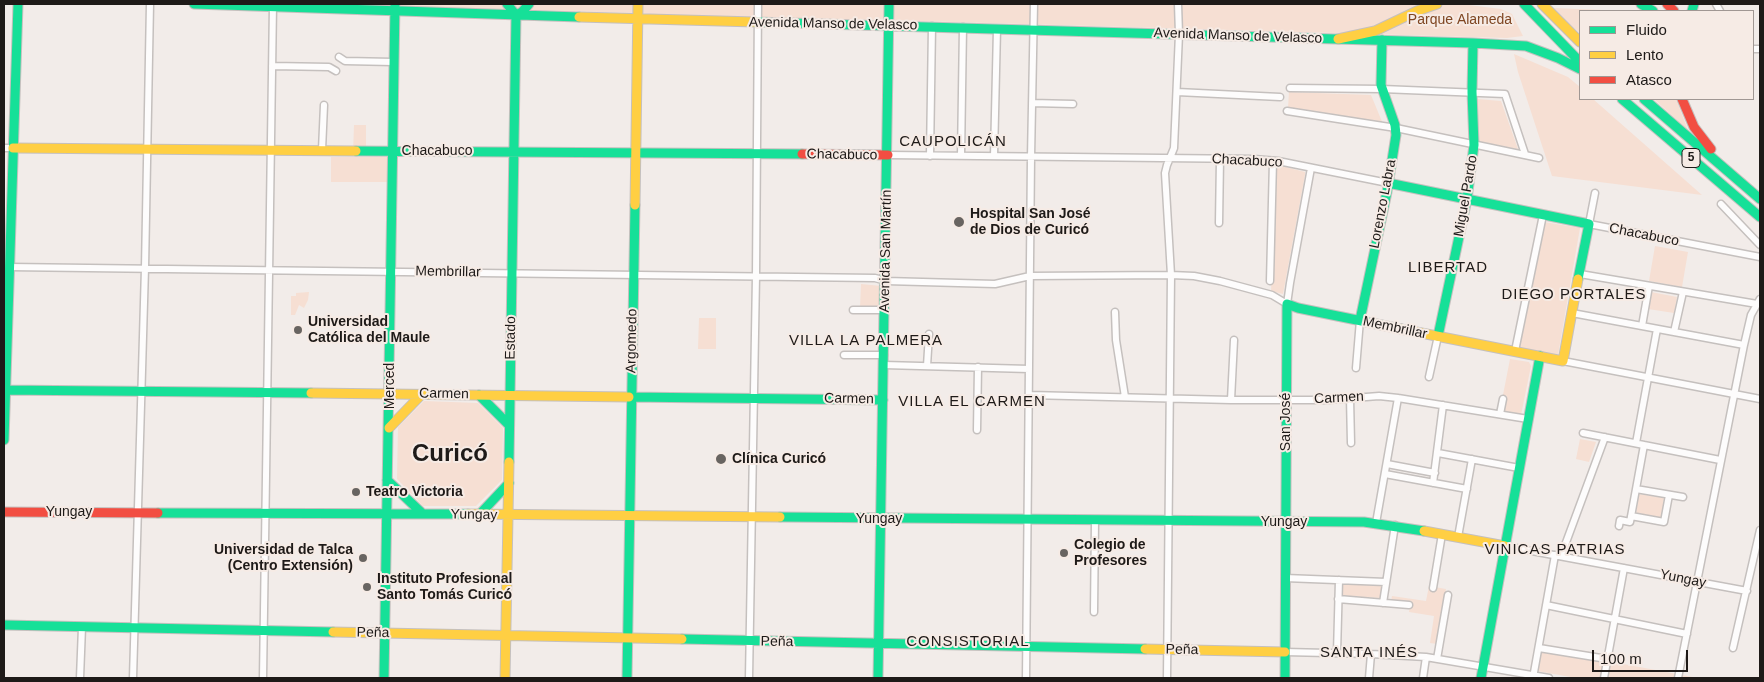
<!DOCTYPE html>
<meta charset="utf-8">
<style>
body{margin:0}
#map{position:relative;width:1764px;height:682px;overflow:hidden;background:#f2ece9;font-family:Helvetica,sans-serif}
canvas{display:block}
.frame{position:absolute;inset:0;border:5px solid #1e1a18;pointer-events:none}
.legend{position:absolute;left:1579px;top:10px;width:175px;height:90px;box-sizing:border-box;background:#f6ebe5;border:1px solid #a09793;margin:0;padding:6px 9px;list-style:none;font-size:15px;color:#1e1a18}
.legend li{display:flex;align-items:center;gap:10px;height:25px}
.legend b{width:25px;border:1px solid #a09793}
.scale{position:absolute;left:1592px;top:650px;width:96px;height:22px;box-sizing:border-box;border:2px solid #1e1a18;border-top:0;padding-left:6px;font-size:15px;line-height:18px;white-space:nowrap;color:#1e1a18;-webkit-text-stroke:4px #f6ebe5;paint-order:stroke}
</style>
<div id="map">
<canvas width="1764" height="682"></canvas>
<div class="frame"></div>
<ul class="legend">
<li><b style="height:6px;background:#16e098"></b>Fluido</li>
<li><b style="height:6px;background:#ffcf43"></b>Lento</li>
<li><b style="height:6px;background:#f24e42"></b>Atasco</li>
</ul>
<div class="scale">100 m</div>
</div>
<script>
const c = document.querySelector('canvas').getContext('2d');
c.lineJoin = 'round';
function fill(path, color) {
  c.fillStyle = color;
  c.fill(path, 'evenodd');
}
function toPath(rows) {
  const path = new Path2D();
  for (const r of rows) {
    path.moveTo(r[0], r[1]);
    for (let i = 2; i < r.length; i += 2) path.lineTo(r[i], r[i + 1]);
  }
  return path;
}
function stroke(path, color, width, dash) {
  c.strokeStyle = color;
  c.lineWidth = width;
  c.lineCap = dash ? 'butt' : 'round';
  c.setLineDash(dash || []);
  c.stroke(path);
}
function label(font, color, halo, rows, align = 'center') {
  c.font = font + ' Helvetica,sans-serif';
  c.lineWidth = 4;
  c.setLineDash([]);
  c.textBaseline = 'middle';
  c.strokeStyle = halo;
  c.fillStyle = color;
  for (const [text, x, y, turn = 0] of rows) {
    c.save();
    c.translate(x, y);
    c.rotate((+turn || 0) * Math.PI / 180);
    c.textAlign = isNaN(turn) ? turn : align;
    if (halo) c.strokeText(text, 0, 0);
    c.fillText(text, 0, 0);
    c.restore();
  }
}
const green = toPath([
 [325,4,1461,4,1501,9,1512,14,1523,36,1507,38,885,20,697,17,635,13],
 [1554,8,1628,11,1631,11,1580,11,1580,33,1564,20],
 [1514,54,1568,77,1580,87,1580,99,1593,99,1702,195,1552,176,1518,72],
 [1289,92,1371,95,1383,124,1288,108],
 [1477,99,1501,101,1518,149,1478,142],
 [1654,99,1676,99,1688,130],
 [354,125,366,125,366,153,353,153],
 [331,157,389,157,389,182,331,182],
 [1278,165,1305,172,1305,175,1283,294,1271,291,1277,167],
 [1544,222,1580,228,1558,355,1519,348],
 [1655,246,1688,252,1682,287,1649,281],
 [861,284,881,286,881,309,860,308],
 [309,292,308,300,304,308,299,305,295,315,291,315,291,296,296,296,296,293],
 [1651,292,1677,297,1674,313,1648,309],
 [699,318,716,318,716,349,698,349],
 [1510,359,1529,362,1531,366,1521,415,1504,412,1507,396,1503,395],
 [424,401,478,403,503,428,502,480,476,506,423,506,397,479,398,427],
 [1580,439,1596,442,1589,462,1576,459],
 [1639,494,1664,498,1661,518,1636,514],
 [1342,583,1382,585,1381,598,1341,596],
 [1429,586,1446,589,1437,644,1430,643,1434,616,1409,612,1410,604,1391,601,1392,596,1426,601],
 [1541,644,1596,653,1597,659,1698,678,1576,678,1537,671]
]);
const street = toPath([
 [1716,4,1720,11],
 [1753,49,1760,49],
 [339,57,345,61,393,62],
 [272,66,329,67,336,71],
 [1290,88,1382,89,1505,94,1525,154],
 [1177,92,1280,97],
 [1032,103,1073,104],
 [1287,111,1396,128,1539,158],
 [4,148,13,148],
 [322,150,324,105],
 [888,155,1254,159,1278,161,1388,183],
 [930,156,932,26],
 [961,156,963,27],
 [994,156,997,29],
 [1595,193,1589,224,1760,257],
 [1721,204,1760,245],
 [1219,223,1220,159],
 [9,267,875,278,886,281,995,284,1030,276,1171,275,1194,276,1220,281,1272,295,1287,304,1290,283,1311,168],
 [1580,274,1757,304],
 [1270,281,1273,161],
 [853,310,885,310],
 [1115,312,1116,340,1125,397],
 [1572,313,1744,345],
 [1642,326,1649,286],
 [1674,332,1683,292],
 [1515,351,1543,215],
 [844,355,884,355],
 [1563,361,1760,399],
 [884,365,1029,369],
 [927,366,929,334],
 [1356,368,1360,320],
 [1429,377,1438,336],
 [1029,395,1231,400,1328,400,1379,396,1398,398,1528,419],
 [1350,398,1351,443],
 [1231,400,1234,340],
 [1500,414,1503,399],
 [977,430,978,367],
 [1583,433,1720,460],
 [1636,443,1657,329],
 [1438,453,1519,468],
 [1387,464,1435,473],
 [1385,474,1467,489],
 [1433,483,1443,405],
 [1636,489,1683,497],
 [1631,516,1664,522,1669,495],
 [1376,523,1398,398],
 [1619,526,1620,520,1630,522,1644,445],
 [1458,537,1472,459],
 [1505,546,1747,591],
 [1561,556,1605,437],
 [1285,578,1386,582],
 [1433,588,1442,534],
 [1338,599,1409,605],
 [1383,603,1395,525],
 [1546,605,1687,634],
 [1094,612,1095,521],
 [1539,648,1607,659],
 [1733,648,1760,530],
 [1285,652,1371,654,1426,657,1549,678],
 [1337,653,1339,580],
 [1437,659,1448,595],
 [80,678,82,627],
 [133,678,145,268,150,4],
 [263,678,273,5],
 [749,678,756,276,758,4],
 [1026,678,1031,157,1034,4],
 [1167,678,1171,275,1165,173,1167,165,1174,148,1179,34,1178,4],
 [1369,678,1371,654],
 [1423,678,1426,657],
 [1533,678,1555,555],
 [1604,678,1624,568],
 [1678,678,1744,345,1751,315,1760,299]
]);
const fast = toPath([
 [194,4,579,17],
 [507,4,516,15],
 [1524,4,1580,62],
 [1641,4,1653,11],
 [1692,11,1694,4],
 [516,15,522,12,529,4],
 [755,22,1473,43],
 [1473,43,1526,46,1558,58,1580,69],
 [1622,99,1760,217],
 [1644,99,1760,199],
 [356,151,802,154],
 [1388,183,1589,224,1578,279],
 [1360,320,1387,192,1396,135,1395,125,1381,85,1382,40],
 [1438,336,1467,199,1474,145,1472,92,1473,43],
 [4,390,311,393],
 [479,395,509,425],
 [629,397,883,400],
 [4,440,18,4],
 [509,462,516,15],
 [387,480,423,514],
 [158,513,468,514],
 [479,515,509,483],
 [780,517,1364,522,1424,531],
 [4,625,333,632],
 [682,639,1145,649],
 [384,678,395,4],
 [627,678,635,205],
 [878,678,889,4],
 [1285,678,1287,304,1298,308,1401,329],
 [1481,678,1540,356]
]);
const slow = toPath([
 [1542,4,1580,42],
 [579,17,755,22],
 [1338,39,1375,31,1417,11,1437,4],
 [13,148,356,151],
 [635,205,638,4],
 [1401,329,1563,361,1578,279],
 [311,393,629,397],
 [389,428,422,394],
 [468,514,780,517],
 [1424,531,1505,546],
 [333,632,682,639],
 [1145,649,1285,652],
 [505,678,509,462]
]);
const jam = toPath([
 [1667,4,1674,11],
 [1682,99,1694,127,1711,149],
 [802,154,888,155],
 [4,512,158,513]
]);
const markers = [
 [959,222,6,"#686461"],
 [298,330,5,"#686461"],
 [721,459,6,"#686461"],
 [356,492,5,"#686461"],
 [1064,553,5,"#686461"],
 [363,558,5,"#686461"],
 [367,587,5,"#686461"]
];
const shields = [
 [1691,158,18]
];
const shieldNames = [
 ["5",1691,158]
];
const parkNames = [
 ["Parque Alameda",1460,20]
];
const streetNames = [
 ["Avenida Manso de Velasco",833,24,1],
 ["Avenida Manso de Velasco",1238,36,2],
 ["Chacabuco",437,151],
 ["Chacabuco",842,155,1],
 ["Chacabuco",1247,161,3],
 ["Miguel Pardo",1466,196,-80],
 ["Lorenzo Labra",1383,204,-79],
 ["Chacabuco",1644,235,11],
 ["Avenida San Martín",886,251,-89],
 ["Membrillar",448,272,1],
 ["Membrillar",1395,328,12],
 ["Estado",511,338,-89],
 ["Argomedo",632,341,-89],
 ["Merced",390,386,-90],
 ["Carmen",444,394,1],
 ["Carmen",1339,398,-3],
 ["Carmen",849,399,1],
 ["San José",1286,422,-90],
 ["Yungay",69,512],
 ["Yungay",474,515,1],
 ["Yungay",879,519],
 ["Yungay",1284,522],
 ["Yungay",1683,579,11],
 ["Peña",373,633,1],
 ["Peña",777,642,1],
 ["Peña",1182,650,1]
];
const poiNames = [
 ["Hospital San José",970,214],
 ["de Dios de Curicó",970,230],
 ["Universidad",308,322],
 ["Católica del Maule",308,338],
 ["Clínica Curicó",732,459],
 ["Teatro Victoria",366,492],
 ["Colegio de",1074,545],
 ["Profesores",1074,561],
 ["Universidad de Talca",353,550,"right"],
 ["(Centro Extensión)",353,566,"right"],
 ["Instituto Profesional",377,579],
 ["Santo Tomás Curicó",377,595]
];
const neighbourhoodNames = [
 ["CAUPOLICÁN",953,142],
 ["LIBERTAD",1448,268],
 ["DIEGO PORTALES",1574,295],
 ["VILLA LA PALMERA",866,341],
 ["VILLA EL CARMEN",972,402],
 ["VINICAS PATRIAS",1555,550],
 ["CONSISTORIAL",968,642],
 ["SANTA INÉS",1369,653]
];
const townNames = [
 ["Curicó",450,454]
];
fill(green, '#f6dfd3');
stroke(street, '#c5c0be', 9);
stroke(fast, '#c5c0be', 11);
stroke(slow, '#c5c0be', 11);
stroke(jam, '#c5c0be', 11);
stroke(street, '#fdfcfc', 6);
stroke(fast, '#16e098', 9);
stroke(slow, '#ffcf43', 9);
stroke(jam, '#f24e42', 9);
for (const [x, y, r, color] of markers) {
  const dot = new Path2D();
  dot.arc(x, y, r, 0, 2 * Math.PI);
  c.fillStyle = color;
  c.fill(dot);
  stroke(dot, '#f6ebe5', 2);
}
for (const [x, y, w] of shields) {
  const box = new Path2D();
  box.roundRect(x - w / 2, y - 9.5, w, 19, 4);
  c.fillStyle = '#f6ebe5';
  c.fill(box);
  stroke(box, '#1e1a18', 1);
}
label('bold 12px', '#1e1a18', null, shieldNames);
label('14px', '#7f4622', '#f6ebe5', parkNames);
label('14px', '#1e1a18', '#f6ebe5', streetNames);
label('bold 14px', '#1e1a18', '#f6ebe5', poiNames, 'left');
c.letterSpacing = '1px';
label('15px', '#1e1a18', '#f6ebe5', neighbourhoodNames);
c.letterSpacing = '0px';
label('bold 24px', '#1e1a18', '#f6ebe5', townNames);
</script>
